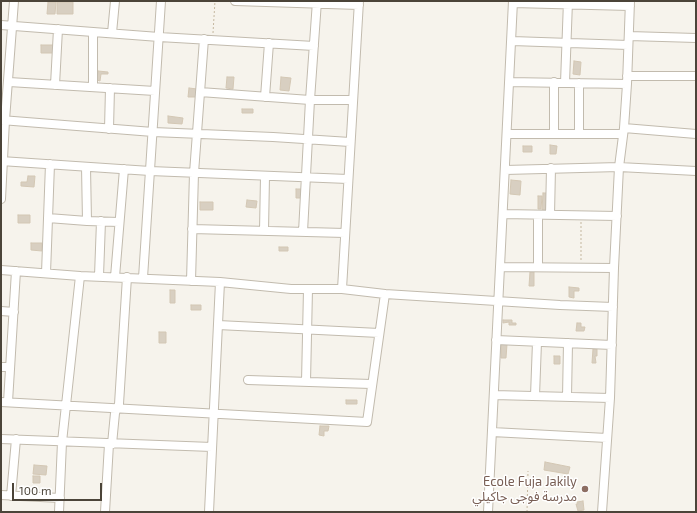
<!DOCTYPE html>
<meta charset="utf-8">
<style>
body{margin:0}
#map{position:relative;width:697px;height:513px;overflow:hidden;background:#f6f3ec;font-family:"Exo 2",sans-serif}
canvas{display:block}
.frame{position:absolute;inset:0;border:2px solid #4b4439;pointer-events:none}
.scale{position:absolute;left:12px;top:483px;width:90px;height:18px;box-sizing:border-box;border:2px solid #4b4439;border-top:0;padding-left:5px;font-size:12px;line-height:14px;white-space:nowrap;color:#4b4439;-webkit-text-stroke:3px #fff;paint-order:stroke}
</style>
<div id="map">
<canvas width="697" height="513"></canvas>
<div class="frame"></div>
<div class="scale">100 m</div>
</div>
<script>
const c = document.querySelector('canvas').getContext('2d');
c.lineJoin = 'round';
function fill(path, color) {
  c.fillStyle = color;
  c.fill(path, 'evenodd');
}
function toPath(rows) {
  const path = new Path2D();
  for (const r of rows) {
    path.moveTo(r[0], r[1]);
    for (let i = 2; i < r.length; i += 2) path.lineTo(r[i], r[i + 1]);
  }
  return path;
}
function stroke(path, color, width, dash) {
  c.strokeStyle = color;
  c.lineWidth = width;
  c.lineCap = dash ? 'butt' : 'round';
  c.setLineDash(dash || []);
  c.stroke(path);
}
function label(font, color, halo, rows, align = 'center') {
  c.font = font + ' "Exo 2","Noto Sans Arabic",sans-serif';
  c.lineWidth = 3;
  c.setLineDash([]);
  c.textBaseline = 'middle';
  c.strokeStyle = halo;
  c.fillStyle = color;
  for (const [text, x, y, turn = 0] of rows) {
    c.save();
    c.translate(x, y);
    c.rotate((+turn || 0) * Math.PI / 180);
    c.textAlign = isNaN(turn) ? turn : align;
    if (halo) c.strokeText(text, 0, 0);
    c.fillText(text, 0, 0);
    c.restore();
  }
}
const building = toPath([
 [48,2,56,2,55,14,47,14,48,2],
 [57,2,73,2,73,14,57,14,57,2],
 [41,45,54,45,54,53,41,53,41,45],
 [574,61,581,62,580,75,573,74,574,61],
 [98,71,108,72,108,74,101,74,100,81,97,80,98,71],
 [227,77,234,77,233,89,226,88,227,77],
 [281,77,291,78,289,91,280,90,281,77],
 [189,88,197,89,196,97,188,97,189,88],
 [242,109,253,109,253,113,242,113,242,109],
 [168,116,183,118,182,124,168,123,168,116],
 [550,145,557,146,556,154,550,154,550,145],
 [523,146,532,146,532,152,523,152,523,146],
 [28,176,35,176,34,187,21,186,21,182,27,182,28,176],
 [511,180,521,181,520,195,510,194,511,180],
 [296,189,301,189,301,198,296,198,296,189],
 [543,193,547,193,546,210,542,210,543,193],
 [538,196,542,196,541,209,538,209,538,196],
 [247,200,257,201,256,208,246,207,247,200],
 [200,202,213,202,213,210,200,210,200,202],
 [18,215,30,215,30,223,18,223,18,215],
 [31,243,42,243,42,251,31,250,31,243],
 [279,247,288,247,288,251,279,251,279,247],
 [530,272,534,272,534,286,529,286,530,272],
 [569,287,579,288,579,291,574,291,574,298,569,297,569,287],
 [170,290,175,290,175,303,170,303,170,290],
 [191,305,201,305,201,310,191,310,191,305],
 [503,320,512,320,512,323,516,323,516,325,509,325,509,322,503,323,503,320],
 [577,323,581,323,581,327,585,327,584,331,576,331,577,323],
 [159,332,166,332,166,343,159,343,159,332],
 [501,344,507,344,506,358,501,358,501,344],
 [593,349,597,349,597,356,595,356,596,363,592,363,593,349],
 [554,356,560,356,560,364,554,364,554,356],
 [346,400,357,400,357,404,346,404,346,400],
 [320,426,329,426,328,431,324,431,324,436,319,435,320,426],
 [545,462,570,467,568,474,544,470,545,462],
 [34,465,47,466,46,475,33,474,34,465],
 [33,476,40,476,40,483,33,483,33,476],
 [583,501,584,510,578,511,576,504,578,504,577,502,583,501]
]);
const path = toPath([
 [213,33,215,1],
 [581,222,581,261],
 [527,512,528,471]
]);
const minor = toPath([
 [235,1,359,5],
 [513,3,630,6],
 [1,25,159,37,314,46],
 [112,33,115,1],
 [629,36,696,38],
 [512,41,628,45],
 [627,76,696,76],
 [9,82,155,91],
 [509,82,627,84],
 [554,82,554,134],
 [565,83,568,1],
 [579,83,579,134],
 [55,85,58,29],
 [93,87,93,32],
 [200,92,310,100,353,100],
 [265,97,269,43],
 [1,120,153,132,273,137,350,142],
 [624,128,696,134],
 [109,129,110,88],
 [507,134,623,134],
 [1,161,150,171,348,179],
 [86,167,87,221,119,222],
 [505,170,619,167,696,171],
 [1,199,5,120,14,1],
 [503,214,617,216],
 [550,215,551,168],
 [48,218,87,221],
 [192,229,345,233],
 [264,231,265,176],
 [303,232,310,100,317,1],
 [500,267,614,268],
 [538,267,538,215],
 [1,270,80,276,220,282,291,289,342,289,385,294,560,305,613,307],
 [46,273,50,164],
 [99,276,101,221],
 [115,277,124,169],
 [143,278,161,1],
 [191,281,194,173,204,39],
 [342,289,359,1],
 [1,311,14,312],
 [218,325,379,333],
 [496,340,612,345],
 [1,367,10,367],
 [248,380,371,384],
 [306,382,308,289],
 [494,395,610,398],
 [535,396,537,342],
 [567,397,568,343],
 [1,402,367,422,385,294],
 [8,402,16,271],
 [492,432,607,438],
 [1,439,212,447],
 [112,444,115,413,119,404,127,277],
 [1,495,60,498],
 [11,496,16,439],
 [59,512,62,442,80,276],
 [105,512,109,444],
 [209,512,220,282],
 [488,512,513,1],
 [602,512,610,398,614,268,619,167,624,128,627,84,630,1]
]);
const markers = [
 [585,489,4,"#8d6e63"]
];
const educationNames = [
 ["Ecole Fuja Jakily",577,482],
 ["مدرسة فوجى جاكيلي",577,497]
];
fill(building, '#d8cfc1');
stroke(building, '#d3c7b4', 1);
stroke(minor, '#c2bbae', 10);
stroke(path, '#c4b79f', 1, [2, 2]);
stroke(minor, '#fff', 8);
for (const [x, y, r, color] of markers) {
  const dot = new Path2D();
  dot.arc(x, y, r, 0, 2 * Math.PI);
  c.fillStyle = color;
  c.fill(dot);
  stroke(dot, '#fff', 1.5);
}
label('13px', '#785e54', '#fff', educationNames, 'right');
</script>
